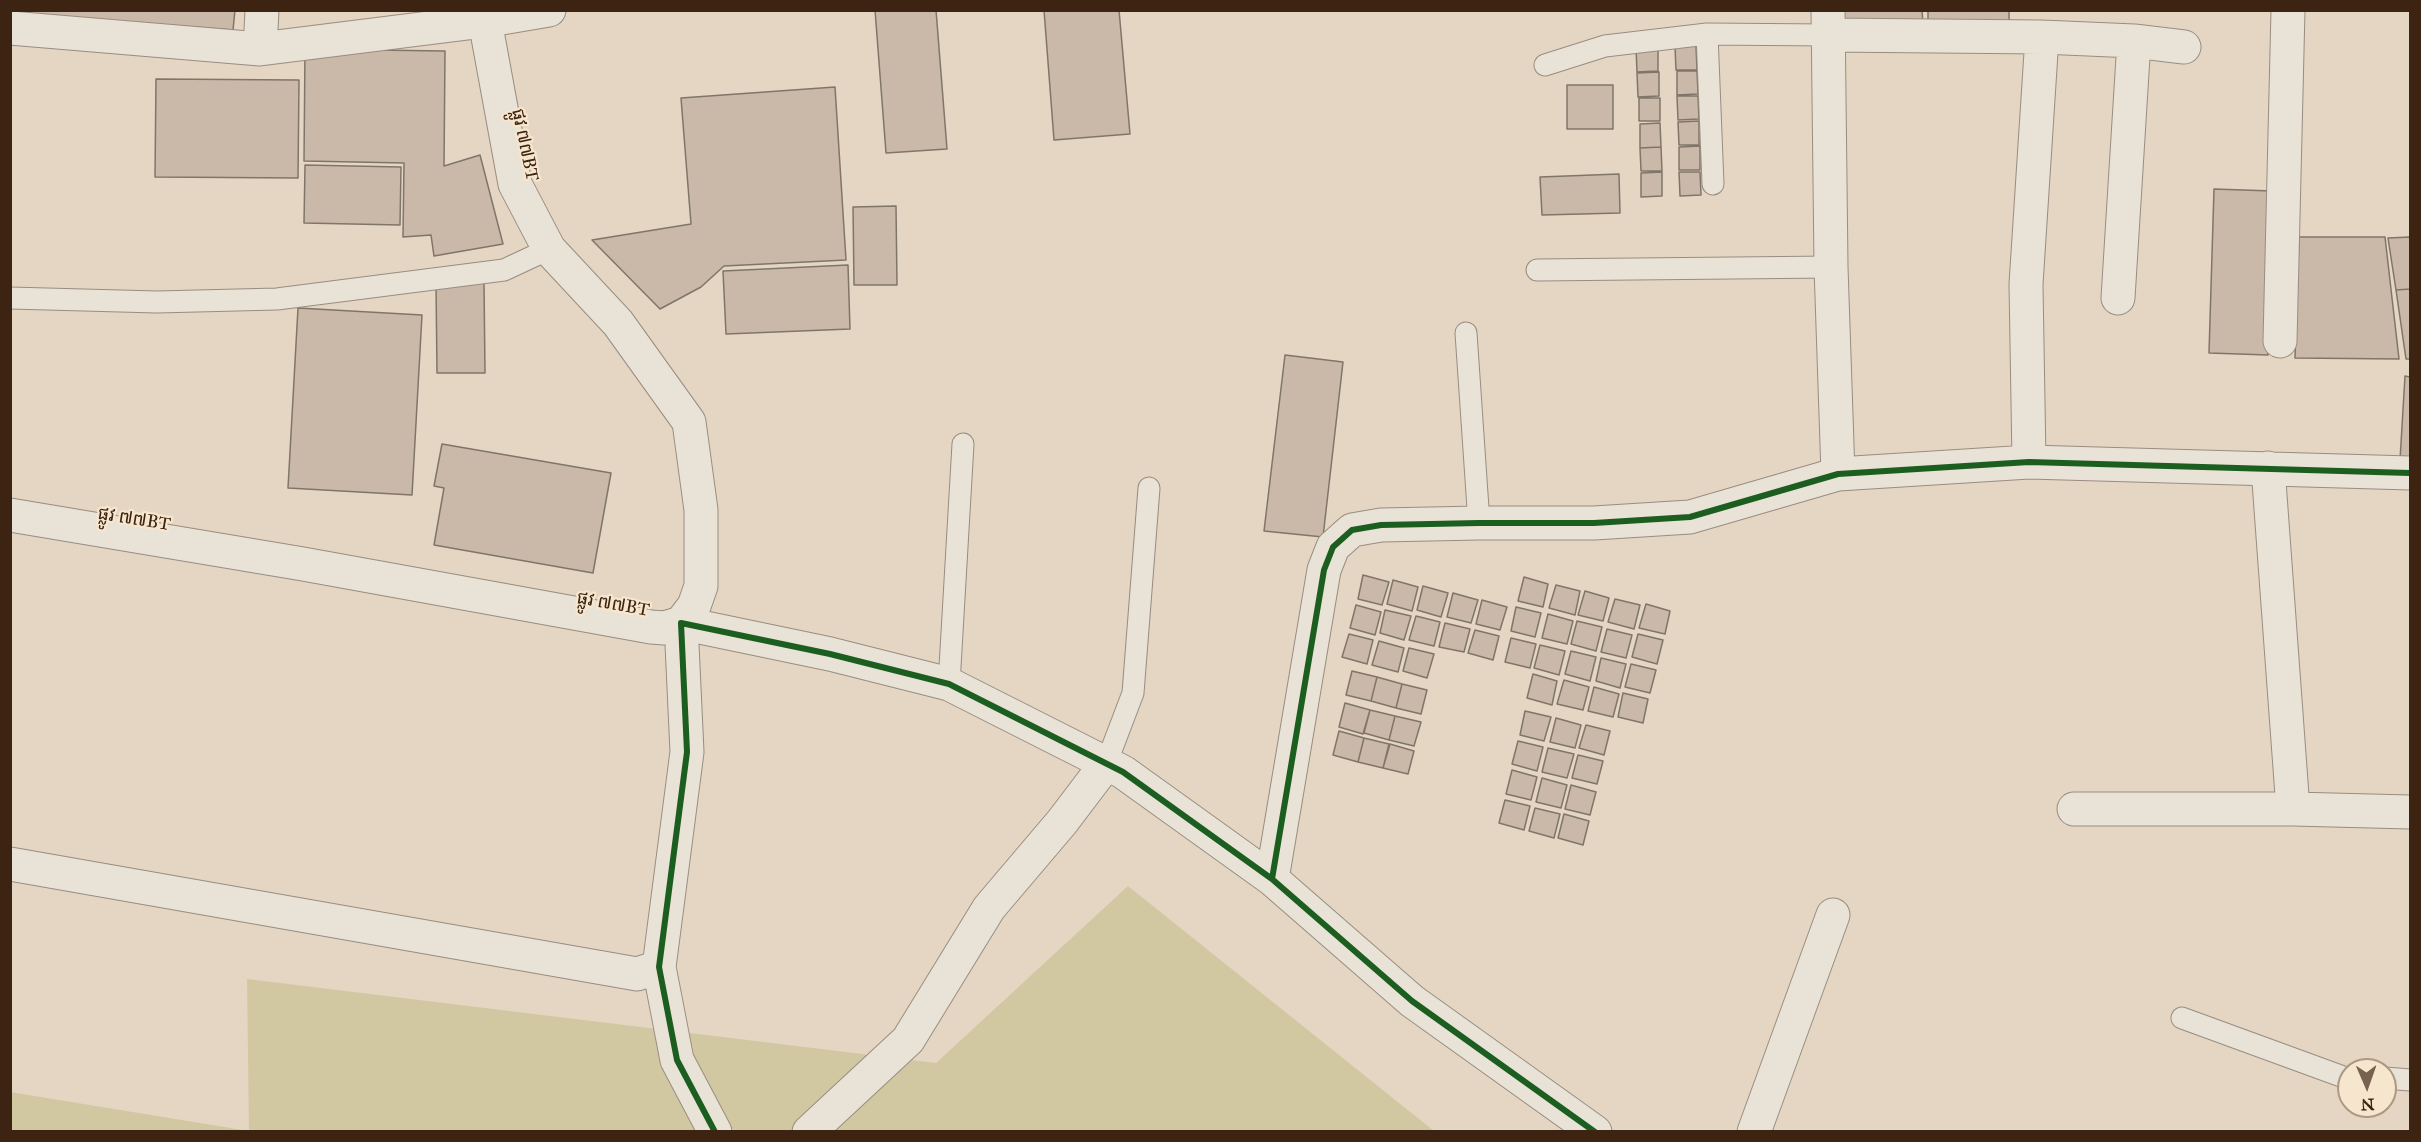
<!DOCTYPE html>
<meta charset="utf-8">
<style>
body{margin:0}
#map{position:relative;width:2421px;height:1142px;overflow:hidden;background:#e4d6c2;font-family:"IM FELL Great Primer",serif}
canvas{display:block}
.frame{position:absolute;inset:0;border:12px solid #3d2312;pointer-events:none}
.north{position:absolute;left:2337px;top:1058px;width:60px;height:60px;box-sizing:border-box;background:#f7e6ce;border:2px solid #ad9883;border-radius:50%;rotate:178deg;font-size:16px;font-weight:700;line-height:24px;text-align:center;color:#3d2312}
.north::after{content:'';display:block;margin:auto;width:21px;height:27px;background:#776250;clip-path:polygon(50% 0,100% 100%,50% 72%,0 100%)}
</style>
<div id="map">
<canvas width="2421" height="1142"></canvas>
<div class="frame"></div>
<div class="north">N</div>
</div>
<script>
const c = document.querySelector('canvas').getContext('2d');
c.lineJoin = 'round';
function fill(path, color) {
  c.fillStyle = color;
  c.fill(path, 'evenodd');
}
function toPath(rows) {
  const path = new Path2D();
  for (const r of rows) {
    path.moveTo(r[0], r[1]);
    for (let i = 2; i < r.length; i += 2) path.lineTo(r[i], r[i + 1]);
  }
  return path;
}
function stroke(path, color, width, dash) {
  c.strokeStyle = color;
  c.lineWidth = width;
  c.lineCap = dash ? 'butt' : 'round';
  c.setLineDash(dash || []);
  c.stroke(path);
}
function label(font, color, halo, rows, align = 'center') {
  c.font = font + ' "IM FELL Great Primer","Noto Sans Khmer",serif';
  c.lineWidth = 4.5;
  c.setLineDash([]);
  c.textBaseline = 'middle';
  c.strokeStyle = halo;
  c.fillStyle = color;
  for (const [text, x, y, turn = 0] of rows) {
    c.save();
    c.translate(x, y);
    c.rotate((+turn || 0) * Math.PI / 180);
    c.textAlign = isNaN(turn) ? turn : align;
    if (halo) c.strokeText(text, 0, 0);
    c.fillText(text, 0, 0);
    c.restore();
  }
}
const green = toPath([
 [1128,886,1434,1131,11,1132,10,1092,249,1131,247,979,936,1063]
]);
const building = toPath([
 [10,10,235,10,233,30,10,13,10,10],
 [875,10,936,10,947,149,886,153,875,10],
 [1044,10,1119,10,1130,134,1054,140,1044,10],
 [1840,10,1922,10,1923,24,1841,25,1840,10],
 [1928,10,2009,10,2009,27,1928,28,1928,10],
 [1696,46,1697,70,1676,70,1675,47,1696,46],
 [1658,47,1658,71,1637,72,1636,48,1658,47],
 [305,49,445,51,444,166,480,155,503,244,434,256,431,235,403,237,404,163,304,161,305,49],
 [1677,71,1697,71,1698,94,1677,95,1677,71],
 [1659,72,1659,96,1638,97,1637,73,1659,72],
 [156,79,299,80,298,178,155,177,156,79],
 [1567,85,1613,85,1613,129,1567,129,1567,85],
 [835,87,846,260,724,266,701,287,660,309,592,240,691,224,681,98,835,87],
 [1677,96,1698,96,1699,119,1678,120,1677,96],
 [1639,98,1660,98,1660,121,1639,121,1639,98],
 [1699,121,1699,145,1679,145,1678,122,1699,121],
 [1660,123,1661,147,1640,148,1640,124,1660,123],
 [1700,146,1700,170,1679,170,1679,147,1700,146],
 [1661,147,1662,171,1641,171,1640,148,1661,147],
 [305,165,401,167,400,225,304,223,305,165],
 [1662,172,1662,196,1641,197,1641,173,1662,172],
 [1679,172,1700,172,1701,195,1680,196,1679,172],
 [1619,174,1620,213,1542,215,1540,177,1619,174],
 [2214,189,2272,191,2268,355,2209,353,2214,189],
 [896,206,897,285,854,285,853,207,896,206],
 [2299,237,2385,237,2399,359,2295,358,2299,237],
 [2410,237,2410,289,2396,290,2388,238,2410,237],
 [848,265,850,329,726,334,723,271,848,265],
 [436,283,484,283,485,373,437,373,436,283],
 [2410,289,2410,359,2406,359,2396,290,2410,289],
 [298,308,422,315,412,495,288,488,298,308],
 [1285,355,1343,362,1323,537,1264,531,1285,355],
 [2405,376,2410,377,2410,461,2400,460,2405,376],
 [442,444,611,473,593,573,434,545,444,488,434,486,442,444],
 [1363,575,1389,582,1382,605,1358,599,1363,575],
 [1524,577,1548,584,1543,607,1518,601,1524,577],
 [1393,580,1418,587,1412,611,1387,604,1393,580],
 [1556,585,1580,591,1575,615,1549,608,1556,585],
 [1423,586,1448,593,1441,617,1417,610,1423,586],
 [1585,591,1609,598,1603,621,1578,615,1585,591],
 [1453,593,1478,600,1471,623,1447,617,1453,593],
 [1615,599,1640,605,1634,629,1608,622,1615,599],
 [1482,600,1507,607,1500,630,1476,624,1482,600],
 [1646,604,1670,611,1665,634,1639,628,1646,604],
 [1356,605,1381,612,1375,635,1350,628,1356,605],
 [1516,607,1541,613,1535,637,1511,631,1516,607],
 [1385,610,1411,616,1404,640,1380,633,1385,610],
 [1548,614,1573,621,1567,644,1542,638,1548,614],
 [1416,616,1440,622,1434,646,1409,640,1416,616],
 [1577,621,1602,627,1596,651,1571,644,1577,621],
 [1445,623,1470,629,1464,652,1439,647,1445,623],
 [1607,629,1632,635,1626,658,1601,652,1607,629],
 [1475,630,1499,636,1493,660,1468,653,1475,630],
 [1349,634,1373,640,1367,664,1342,657,1349,634],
 [1638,634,1663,640,1657,664,1632,657,1638,634],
 [1511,638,1536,644,1530,668,1505,662,1511,638],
 [1379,641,1404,648,1398,672,1372,665,1379,641],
 [1540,645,1565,651,1559,675,1534,668,1540,645],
 [1409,648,1434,654,1427,678,1403,671,1409,648],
 [1571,651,1596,657,1590,681,1565,674,1571,651],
 [1601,658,1626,664,1620,688,1596,681,1601,658],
 [1631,664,1656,670,1650,693,1625,687,1631,664],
 [1352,671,1377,677,1371,701,1346,695,1352,671],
 [1533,674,1557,681,1552,705,1527,698,1533,674],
 [1377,677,1402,684,1396,708,1371,701,1377,677],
 [1564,680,1589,687,1583,710,1557,704,1564,680],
 [1402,684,1427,690,1421,714,1396,708,1402,684],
 [1594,687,1619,694,1613,717,1588,711,1594,687],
 [1623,693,1648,699,1643,723,1618,717,1623,693],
 [1345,703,1370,710,1363,734,1339,727,1345,703],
 [1370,710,1395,716,1389,740,1364,733,1370,710],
 [1525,711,1551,717,1544,741,1520,735,1525,711],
 [1395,716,1421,722,1414,746,1389,740,1395,716],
 [1556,718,1581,725,1575,748,1550,742,1556,718],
 [1586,725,1610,731,1604,755,1579,748,1586,725],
 [1339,731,1364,738,1358,762,1333,755,1339,731],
 [1364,738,1389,744,1383,768,1358,762,1364,738],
 [1518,741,1543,747,1537,771,1512,764,1518,741],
 [1390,744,1414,751,1408,774,1383,768,1390,744],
 [1548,748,1574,754,1567,778,1542,772,1548,748],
 [1578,755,1603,761,1597,784,1572,778,1578,755],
 [1512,770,1537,777,1531,800,1506,794,1512,770],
 [1542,778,1567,785,1561,808,1536,802,1542,778],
 [1571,785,1596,792,1590,815,1565,809,1571,785],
 [1505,800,1530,806,1524,830,1499,823,1505,800],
 [1535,808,1560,814,1554,838,1529,831,1535,808],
 [1564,814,1589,821,1583,845,1558,838,1564,814]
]);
const service = toPath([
 [1707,34,1713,184],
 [1545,65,1605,46,1707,34,1828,35],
 [1537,270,1831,267],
 [10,298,157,302,277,299,504,270,549,249],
 [1466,333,1479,523],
 [949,684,963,444],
 [1106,764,1133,693,1149,488],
 [2182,1018,2349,1079],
 [2385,1078,2410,1080]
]);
const minor = toPath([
 [1828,10,1831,267,1838,474],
 [10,28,260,49,484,21,549,10],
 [1828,35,2042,37,2134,41,2184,47],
 [260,49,262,10],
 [2118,298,2134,41],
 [2280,341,2288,10],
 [2029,462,2026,284,2042,37],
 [2268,468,2293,809],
 [2074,809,2293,809,2410,812],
 [10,864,637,974,659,967],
 [1272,879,1324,570,1333,547,1352,530,1381,525,1479,523,1594,523,1690,517,1838,474,2029,462,2410,473],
 [715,1132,677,1060,659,967,687,752,681,623,830,654,949,684,1123,772,1272,879,1412,1001,1595,1132],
 [809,1132,908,1040,989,908,1062,822,1106,764],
 [1754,1132,1833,915]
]);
const tertiary = toPath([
 [10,515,303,564,651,627,664,628,681,623,694,606,701,586,701,510,689,422,618,323,549,249,515,184,483,10]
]);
const cycleway = toPath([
 [1272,879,1324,570,1333,547,1352,530,1381,525,1479,523,1594,523,1690,517,1838,474,2029,462,2410,473],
 [715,1132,677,1060,659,967,687,752,681,623,830,654,949,684,1123,772,1272,879,1412,1001,1595,1132]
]);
const streetNames = [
 ["ផ្លូវ ៧៧BT",524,145,78],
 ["ផ្លូវ ៧៧BT",134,520,9],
 ["ផ្លូវ ៧៧BT",613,605,10]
];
fill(green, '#d1c8a2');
fill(building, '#cab8a9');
stroke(building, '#807569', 1.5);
stroke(service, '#988d80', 23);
stroke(minor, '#988d80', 35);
stroke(tertiary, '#988d80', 35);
stroke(service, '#e9e2d7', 21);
stroke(minor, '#e9e2d7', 33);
stroke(tertiary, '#e9e2d7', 33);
stroke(cycleway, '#1b5e20', 6);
label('18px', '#3d2312', '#f7e6ce', streetNames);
</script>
